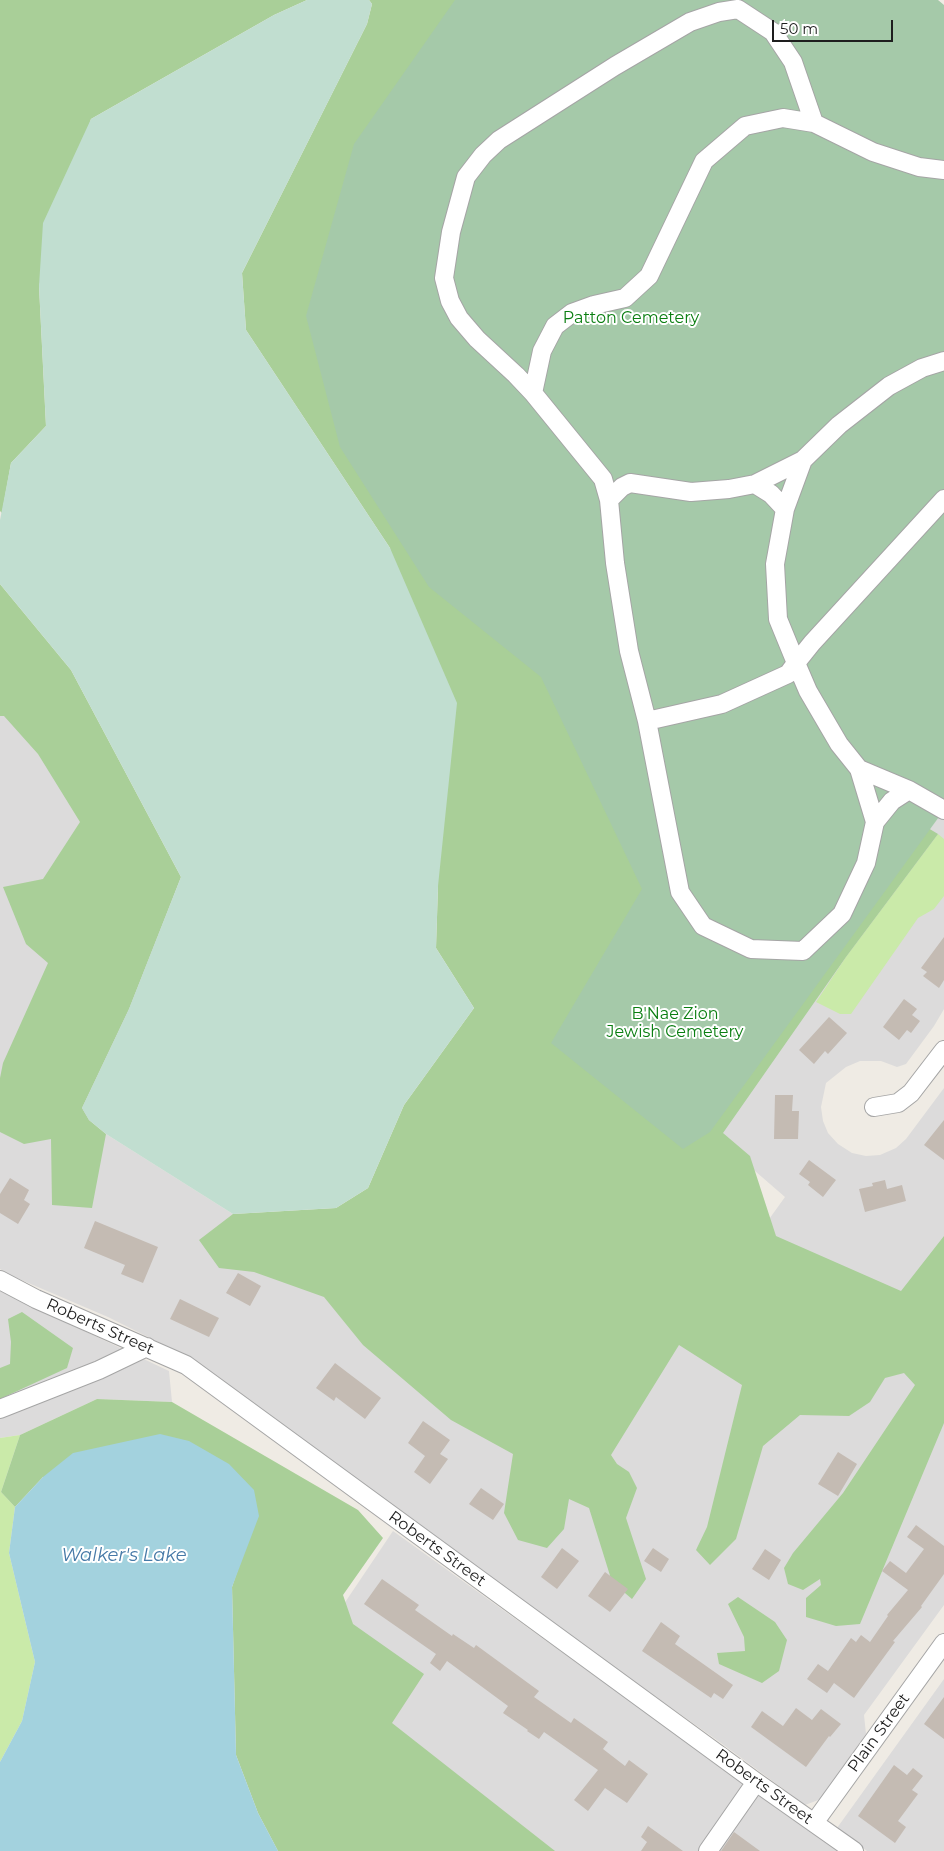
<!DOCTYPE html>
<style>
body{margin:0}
#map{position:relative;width:944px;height:1851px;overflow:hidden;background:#efebe4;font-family:Montserrat,sans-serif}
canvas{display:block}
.scale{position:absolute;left:772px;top:20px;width:121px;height:22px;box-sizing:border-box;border:2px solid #1e1e1e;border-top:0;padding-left:6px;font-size:15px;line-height:18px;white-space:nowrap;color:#1e1e1e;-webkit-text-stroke:4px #fff;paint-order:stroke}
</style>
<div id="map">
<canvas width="944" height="1851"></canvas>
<div class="scale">50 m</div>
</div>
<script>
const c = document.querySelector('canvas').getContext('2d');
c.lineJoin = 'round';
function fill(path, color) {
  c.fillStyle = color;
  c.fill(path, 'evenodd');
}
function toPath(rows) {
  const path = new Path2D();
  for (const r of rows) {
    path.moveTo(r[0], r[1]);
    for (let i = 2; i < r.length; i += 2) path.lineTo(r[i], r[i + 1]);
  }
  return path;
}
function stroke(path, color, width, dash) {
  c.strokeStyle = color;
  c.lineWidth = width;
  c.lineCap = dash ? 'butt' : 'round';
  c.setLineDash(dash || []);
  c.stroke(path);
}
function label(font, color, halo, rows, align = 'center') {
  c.font = font + ' Montserrat,sans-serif';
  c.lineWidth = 4;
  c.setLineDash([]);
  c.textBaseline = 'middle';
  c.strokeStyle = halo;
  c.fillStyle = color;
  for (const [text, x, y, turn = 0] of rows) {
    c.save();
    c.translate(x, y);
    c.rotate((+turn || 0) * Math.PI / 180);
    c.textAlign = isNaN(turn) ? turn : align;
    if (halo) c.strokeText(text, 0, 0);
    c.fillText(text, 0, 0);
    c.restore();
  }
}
const residential = toPath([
 [0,584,181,877,89,1120,106,1134,233,1214,587,1472,785,1197,710,1132,940,815,944,818,944,1009,934,1026,906,1064,897,1067,881,1061,860,1061,846,1067,826,1083,821,1107,823,1121,828,1133,838,1144,852,1153,866,1156,880,1155,896,1148,906,1139,944,1088,944,1605,864,1715,866,1734,821,1799,805,1805,721,1743,423,1532,194,1360,108,1317,12,1276,0,1269],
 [0,1291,169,1371,172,1402,97,1399,20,1435,0,1438],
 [393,1531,839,1851,278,1851,317,1644],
 [944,1679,944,1851,867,1851,837,1828]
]);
const grass = toPath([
 [938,834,944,839,944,896,934,909,918,918,851,1014,840,1014,816,1002,846,957],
 [20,1435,1,1492,15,1507,9,1553,35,1662,22,1721,0,1762,0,1438]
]);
const forest = toPath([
 [0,0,307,0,274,15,91,119,39,286,46,426,11,463,2,513,0,511],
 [369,0,795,0,923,825,938,834,846,957,723,1133,750,1156,776,1236,901,1291,944,1236,944,1423,860,1624,836,1626,806,1617,806,1598,821,1585,820,1579,803,1590,788,1584,784,1568,793,1553,843,1493,915,1385,904,1373,885,1378,870,1402,849,1416,800,1415,763,1446,736,1539,710,1565,696,1550,707,1527,742,1385,679,1345,611,1455,617,1464,629,1472,637,1488,626,1518,646,1579,632,1599,612,1582,589,1508,569,1499,564,1529,547,1548,518,1540,504,1513,513,1454,451,1420,363,1345,324,1297,254,1272,219,1268,199,1240,233,1214,336,1208,368,1188,404,1105,474,1008,436,948,438,886,390,548,246,330,242,273,367,24,372,4],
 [0,584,71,670,181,877,129,1009,82,1108,89,1120,106,1134,92,1208,52,1205,51,1139,24,1144,0,1132,0,1078,3,1063,48,963,26,944,3,887,43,879,80,822,38,754,4,716,0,716],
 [22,1312,73,1348,67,1368,0,1399,0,1368,10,1364,11,1342,8,1319],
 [97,1399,172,1402,358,1510,383,1538,343,1595,353,1624,424,1674,392,1723,555,1851,278,1851,258,1813,236,1755,232,1587,242,1557,43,1477,15,1507,1,1492,20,1435],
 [738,1597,775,1622,787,1640,779,1671,762,1683,719,1664,717,1653,745,1651,744,1637,728,1604]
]);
const wetland = toPath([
 [307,0,369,0,372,4,367,24,242,273,246,330,390,548,457,703,438,886,436,948,474,1008,404,1105,368,1188,336,1208,233,1214,106,1134,89,1120,82,1108,129,1009,181,877,71,670,0,584,0,520,11,463,46,426,39,286,43,223,91,119,274,15]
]);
const cemetery = toPath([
 [455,0,938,0,944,5,944,810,710,1132,683,1149,551,1043,642,889,541,677,429,587,340,447,306,316,354,144]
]);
const water = toPath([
 [160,1434,189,1441,229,1464,254,1490,259,1516,232,1587,236,1755,258,1813,278,1851,0,1851,0,1762,22,1721,35,1662,9,1553,15,1507,43,1477,73,1453]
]);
const building = toPath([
 [944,937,944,980,939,988,923,976,927,972,921,968],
 [904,999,917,1009,912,1015,920,1021,911,1033,907,1030,899,1040,883,1027],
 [829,1017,847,1033,828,1054,825,1051,814,1064,799,1050],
 [775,1095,793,1095,792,1111,799,1111,798,1139,774,1139],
 [944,1120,944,1160,924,1145],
 [809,1160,836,1180,823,1197,808,1185,810,1182,799,1174],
 [10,1178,29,1190,24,1200,30,1204,18,1224,0,1213,0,1194],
 [885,1180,887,1189,902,1185,906,1201,865,1212,859,1189,873,1186,872,1183],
 [95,1221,158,1247,143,1283,121,1274,125,1265,84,1248],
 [238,1273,261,1286,250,1306,226,1293],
 [180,1299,219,1318,209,1337,170,1319],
 [335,1363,381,1398,365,1419,336,1397,334,1401,316,1388],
 [423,1421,450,1440,440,1454,448,1459,430,1484,414,1472,425,1456,408,1443],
 [838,1452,857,1464,838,1496,818,1484],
 [481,1488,504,1504,493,1520,469,1504],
 [916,1525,944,1546,944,1574,921,1606,922,1607,893,1641,895,1642,854,1698,834,1683,827,1693,807,1679,818,1664,828,1671,851,1638,856,1642,861,1635,870,1642,888,1616,887,1615,908,1590,882,1571,890,1561,906,1573,924,1549,907,1537],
 [562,1548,579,1561,557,1589,541,1577],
 [653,1548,669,1559,661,1572,644,1561],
 [765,1549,781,1560,769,1580,752,1569],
 [605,1572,628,1589,610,1612,588,1596],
 [382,1579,419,1605,415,1610,452,1636,453,1634,474,1648,476,1645,539,1691,534,1697,571,1723,574,1718,608,1742,603,1749,625,1766,629,1760,648,1774,627,1803,605,1788,588,1811,574,1800,598,1770,544,1732,539,1739,527,1731,528,1730,503,1713,508,1706,447,1661,440,1671,430,1663,436,1654,364,1604],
 [661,1622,680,1636,675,1644,733,1685,723,1699,714,1693,711,1698,642,1651],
 [944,1697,944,1739,924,1724],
 [796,1708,812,1720,821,1709,841,1724,830,1737,829,1736,806,1767,751,1727,762,1711,783,1726],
 [894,1765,907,1775,913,1768,923,1776,912,1790,918,1794,898,1821,906,1827,895,1843,858,1816],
 [648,1826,683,1851,641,1851,647,1842,641,1837],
 [734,1832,760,1851,721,1851]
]);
const minor = toPath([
 [814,123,873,152,919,167,944,170],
 [533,393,542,351,555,326,572,313,594,305,625,298,649,276,704,161,745,126,783,118,814,123,793,62,773,32,738,9,719,12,690,22,615,66,499,140,483,155,466,177,451,232,444,278,450,301,459,318,477,339,516,375,533,393,603,479,609,500,615,563,629,651,647,721,680,892,703,926,751,949,803,951,842,914,866,863,875,822,859,769,909,790,944,810],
 [755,484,803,460],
 [609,500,622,487,630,483,691,492,729,489,755,484,771,494,785,509],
 [647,721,722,704,788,674,796,663,778,619,775,564,785,509,803,460,839,425,889,386,922,368,944,361],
 [859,769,839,744,808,691,796,663,812,643,944,499],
 [875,822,892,801,909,790],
 [874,1107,898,1103,911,1093,944,1050],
 [0,1280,36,1299,186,1365,756,1782,854,1851],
 [0,1409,99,1370,147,1347],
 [814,1823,944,1643],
 [708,1851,756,1782]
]);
const parkNames = [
 ["Patton Cemetery",631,318],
 ["B'Nae Zion",675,1014],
 ["Jewish Cemetery",675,1032]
];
const streetNames = [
 ["Roberts Street",100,1327,24],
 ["Roberts Street",437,1549,36],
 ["Plain Street",879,1733,-54],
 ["Roberts Street",764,1787,36]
];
const waterNames = [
 ["Walker's Lake",124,1556]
];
fill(residential, '#dcdbdb');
fill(grass, '#caeaa9');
fill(forest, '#a9cf98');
fill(wetland, '#c1ded0');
fill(cemetery, '#a5c9a9');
fill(water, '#a3d2de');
fill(building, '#c4bbb3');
stroke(minor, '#a5a5a5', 20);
stroke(minor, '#fff', 18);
label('16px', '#0a7e11', '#fff', parkNames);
label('16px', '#1e1e1e', '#fff', streetNames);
label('italic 18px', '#4679a7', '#fff', waterNames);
</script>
